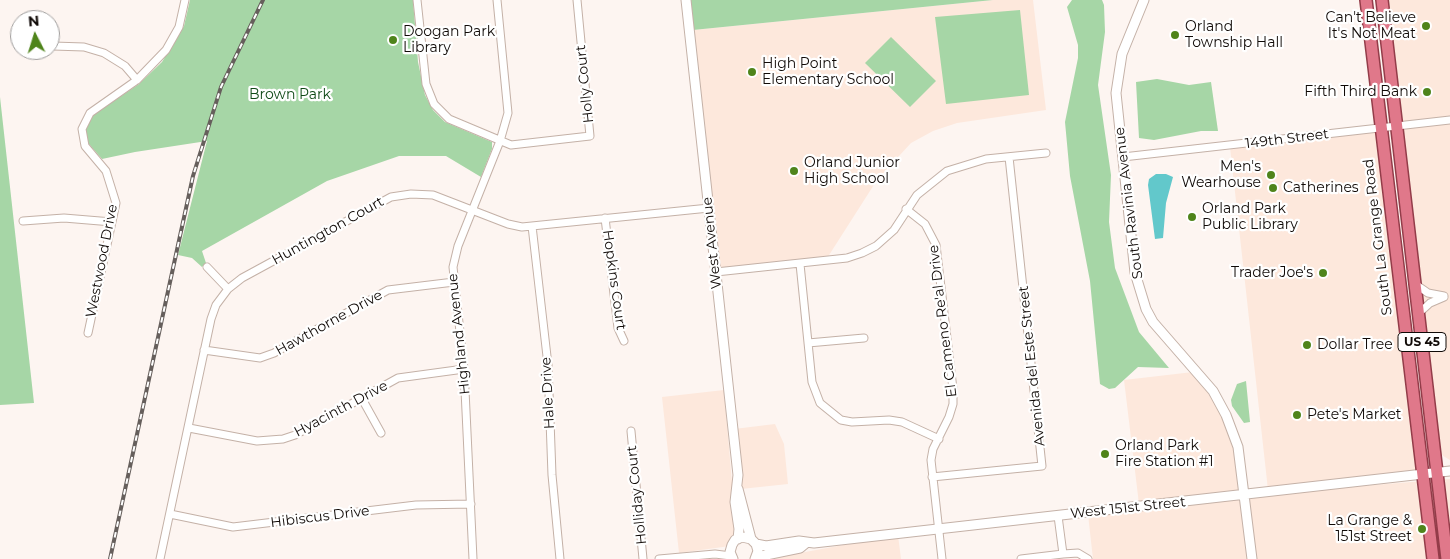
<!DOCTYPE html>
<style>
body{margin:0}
#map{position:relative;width:1450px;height:559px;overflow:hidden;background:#fdf5f1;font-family:Montserrat,sans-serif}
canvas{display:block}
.north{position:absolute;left:10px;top:10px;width:50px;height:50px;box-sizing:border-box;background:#fff;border:1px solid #9f9d9c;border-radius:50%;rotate:355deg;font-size:14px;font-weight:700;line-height:20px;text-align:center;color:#100a07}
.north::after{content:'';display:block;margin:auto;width:18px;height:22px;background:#4f841b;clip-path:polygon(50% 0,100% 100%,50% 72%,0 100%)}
</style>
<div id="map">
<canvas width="1450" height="559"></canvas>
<div class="north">N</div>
</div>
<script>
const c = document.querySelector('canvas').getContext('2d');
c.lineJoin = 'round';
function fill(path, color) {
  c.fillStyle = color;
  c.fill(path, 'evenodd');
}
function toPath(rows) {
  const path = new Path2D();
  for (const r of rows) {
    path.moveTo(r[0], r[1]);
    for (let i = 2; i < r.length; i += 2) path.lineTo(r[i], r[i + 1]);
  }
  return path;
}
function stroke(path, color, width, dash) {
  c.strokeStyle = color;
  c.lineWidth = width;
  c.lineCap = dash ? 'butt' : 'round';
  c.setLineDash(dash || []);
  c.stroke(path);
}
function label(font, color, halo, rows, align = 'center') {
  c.font = font + ' Montserrat,sans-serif';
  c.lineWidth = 4.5;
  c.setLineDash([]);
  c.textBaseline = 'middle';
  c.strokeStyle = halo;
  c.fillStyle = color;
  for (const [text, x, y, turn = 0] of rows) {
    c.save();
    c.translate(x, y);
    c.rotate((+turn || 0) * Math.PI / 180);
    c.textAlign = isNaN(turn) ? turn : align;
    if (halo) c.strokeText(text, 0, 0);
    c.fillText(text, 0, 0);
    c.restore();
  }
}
const built = toPath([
 [993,0,1033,0,1046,110,957,123,933,131,911,143,877,180,824,263,718,274,693,30],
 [1387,0,1450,0,1450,460,1440,454],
 [1379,129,1423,473,1268,490,1230,147],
 [1193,372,1210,392,1224,415,1235,447,1242,492,1139,504,1124,380],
 [724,390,737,540,730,546,679,553,662,397],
 [775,424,784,444,788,484,741,489,734,429],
 [1450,479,1450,559,1253,559,1247,495],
 [1242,496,1249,559,1093,559,1088,514],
 [898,535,901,559,767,559]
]);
const green = toPath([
 [190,0,413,0,418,62,425,95,433,110,445,122,492,142,492,149,481,177,446,156,399,156,327,181,202,251,206,263,202,267,192,258,178,255,207,141,135,152,102,159,88,143,85,129,93,115,139,84,162,62,184,26],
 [690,0,993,0,693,30],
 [1072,0,1102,0,1104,5,1105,32,1098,85,1111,175,1109,222,1115,268,1139,332,1169,368,1138,367,1115,388,1109,389,1100,384,1090,281,1070,176,1065,122,1078,58,1078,45,1067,7],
 [1020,10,1029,95,946,104,935,17],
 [891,37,936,81,910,107,865,63],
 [1157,79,1189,85,1211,82,1218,131,1201,131,1154,140,1139,138,1136,82],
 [0,97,34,403,0,405],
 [1246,381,1250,422,1244,423,1232,406,1231,400,1237,384]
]);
const water = toPath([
 [1156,174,1166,174,1173,177,1166,203,1163,238,1155,239,1148,185,1149,179]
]);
const minor = toPath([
 [417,0,426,84,434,104,449,119,511,145,590,136,577,0],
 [53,46,84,47,104,53,125,66,137,80],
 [1123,157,1450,120],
 [906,209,925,224,936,245,953,389,953,404,949,417,933,449,931,460,942,559],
 [605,218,618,328,624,341],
 [23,221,64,218,112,222],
 [532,226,548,365,552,475,560,559],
 [800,264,812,382,820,403,841,420,852,422,889,420,902,422,939,439],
 [207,267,228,289],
 [716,272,847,258,862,253,876,246,894,230,917,195,947,171,986,159,1046,153],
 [1415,284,1428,293,1444,296],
 [1418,314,1430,303,1444,297],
 [88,333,116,203,106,171,85,146,82,129,90,113,137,80,166,50,179,27,185,0],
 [808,343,864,338],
 [204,350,260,358,274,353,388,290,454,282],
 [361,397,381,433],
 [189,428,257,441,283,439,295,435,398,378,464,369],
 [631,431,643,559],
 [932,477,1042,466,1009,157],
 [170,514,233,527,416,505,471,504],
 [1058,516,1063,554,1078,553,1088,559],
 [160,559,211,319,216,305,228,289,242,278,391,197,411,194,433,195,508,224,522,227,709,208],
 [473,559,464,369,453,267,458,246,500,141,508,113,497,0],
 [659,559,715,554,731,556],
 [1021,559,1063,554]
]);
const tertiary = toPath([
 [686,0,738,475,735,502,739,529,738,539],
 [1144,0,1122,54,1116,93,1135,273,1146,309,1153,322,1213,391,1226,415,1238,447,1252,559],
 [738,489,751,539],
 [756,544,766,546,799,541,814,543,1450,471],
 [757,557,800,548,806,543],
 [733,559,730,552,732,545,735,540,742,537,751,539,756,544,758,551,755,559]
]);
const trunk = toPath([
 [1366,0,1433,559],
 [1382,0,1447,559]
]);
const rail = toPath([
 [110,559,193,176,221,87,263,0]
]);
const markers = [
 [1426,26,5,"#4f841b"],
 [1175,35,5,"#4f841b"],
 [393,40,5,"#4f841b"],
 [752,72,5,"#4f841b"],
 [1427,92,5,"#4f841b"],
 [794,171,5,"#4f841b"],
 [1271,175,5,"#4f841b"],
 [1273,188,5,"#4f841b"],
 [1192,217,5,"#4f841b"],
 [1323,273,5,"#4f841b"],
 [1307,345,5,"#4f841b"],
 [1297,415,5,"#4f841b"],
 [1105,454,5,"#4f841b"],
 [1422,529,5,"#4f841b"]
];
const shields = [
 [1422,342,48]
];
const shieldNames = [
 ["US 45",1422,342]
];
const poiNames = [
 ["Can't Believe",1416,18,"right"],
 ["It's Not Meat",1416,34,"right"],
 ["Orland",1185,27],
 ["Township Hall",1185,43],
 ["Doogan Park",403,32],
 ["Library",403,48],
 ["High Point",762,64],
 ["Elementary School",762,80],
 ["Fifth Third Bank",1417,92,"right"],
 ["Orland Junior",804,163],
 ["High School",804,179],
 ["Men's",1261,167,"right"],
 ["Wearhouse",1261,183,"right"],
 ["Catherines",1283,188],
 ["Orland Park",1202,209],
 ["Public Library",1202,225],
 ["Trader Joe's",1313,273,"right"],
 ["Dollar Tree",1317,345],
 ["Pete's Market",1307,415],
 ["Orland Park",1115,446],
 ["Fire Station #1",1115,462],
 ["La Grange &",1412,521,"right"],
 ["151st Street",1412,537,"right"]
];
const streetNames = [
 ["Holly Court",585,84,-96],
 ["149th Street",1287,139,-7],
 ["South Ravinia Avenue",1129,203,-97],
 ["Huntington Court",328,231,-29],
 ["South La Grange Road",1378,237,-97],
 ["West Avenue",712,243,-96],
 ["Westwood Drive",102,261,-79],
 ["Hopkins Court",614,280,82],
 ["El Cameno Re'al Drive",943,321,-97],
 ["Hawthorne Drive",329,323,-29],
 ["Highland Avenue",459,334,-96],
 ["Avenida del Este Street",1032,366,-96],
 ["Hale Drive",548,393,-93],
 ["Hyacinth Drive",341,409,-28],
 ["Holliday Court",637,495,-96],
 ["West 151st Street",1128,508,-6],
 ["Hibiscus Drive",320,517,-7]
];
const parkNames = [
 ["Brown Park",290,95]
];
fill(built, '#fde8dc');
fill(green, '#a6d6a6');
fill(water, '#62c8cb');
stroke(minor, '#c4b1a7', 9);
stroke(tertiary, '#c4b1a7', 11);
stroke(trunk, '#933c49', 14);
stroke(minor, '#fff', 7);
stroke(tertiary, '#fff', 9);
stroke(trunk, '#e0788a', 11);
stroke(rail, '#665f5c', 4);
stroke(rail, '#fff', 2, [5.5]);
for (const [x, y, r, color] of markers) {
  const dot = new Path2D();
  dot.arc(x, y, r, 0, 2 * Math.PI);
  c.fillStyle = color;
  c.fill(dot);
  stroke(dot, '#fff', 2);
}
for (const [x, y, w] of shields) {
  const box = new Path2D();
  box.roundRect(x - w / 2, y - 9.5, w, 19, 4);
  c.fillStyle = '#fff';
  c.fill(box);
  stroke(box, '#100a07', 1);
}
label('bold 12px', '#100a07', null, shieldNames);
label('14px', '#100a07', '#fff', poiNames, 'left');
label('14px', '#100a07', '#fff', streetNames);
label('14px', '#0f4916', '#fff', parkNames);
</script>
